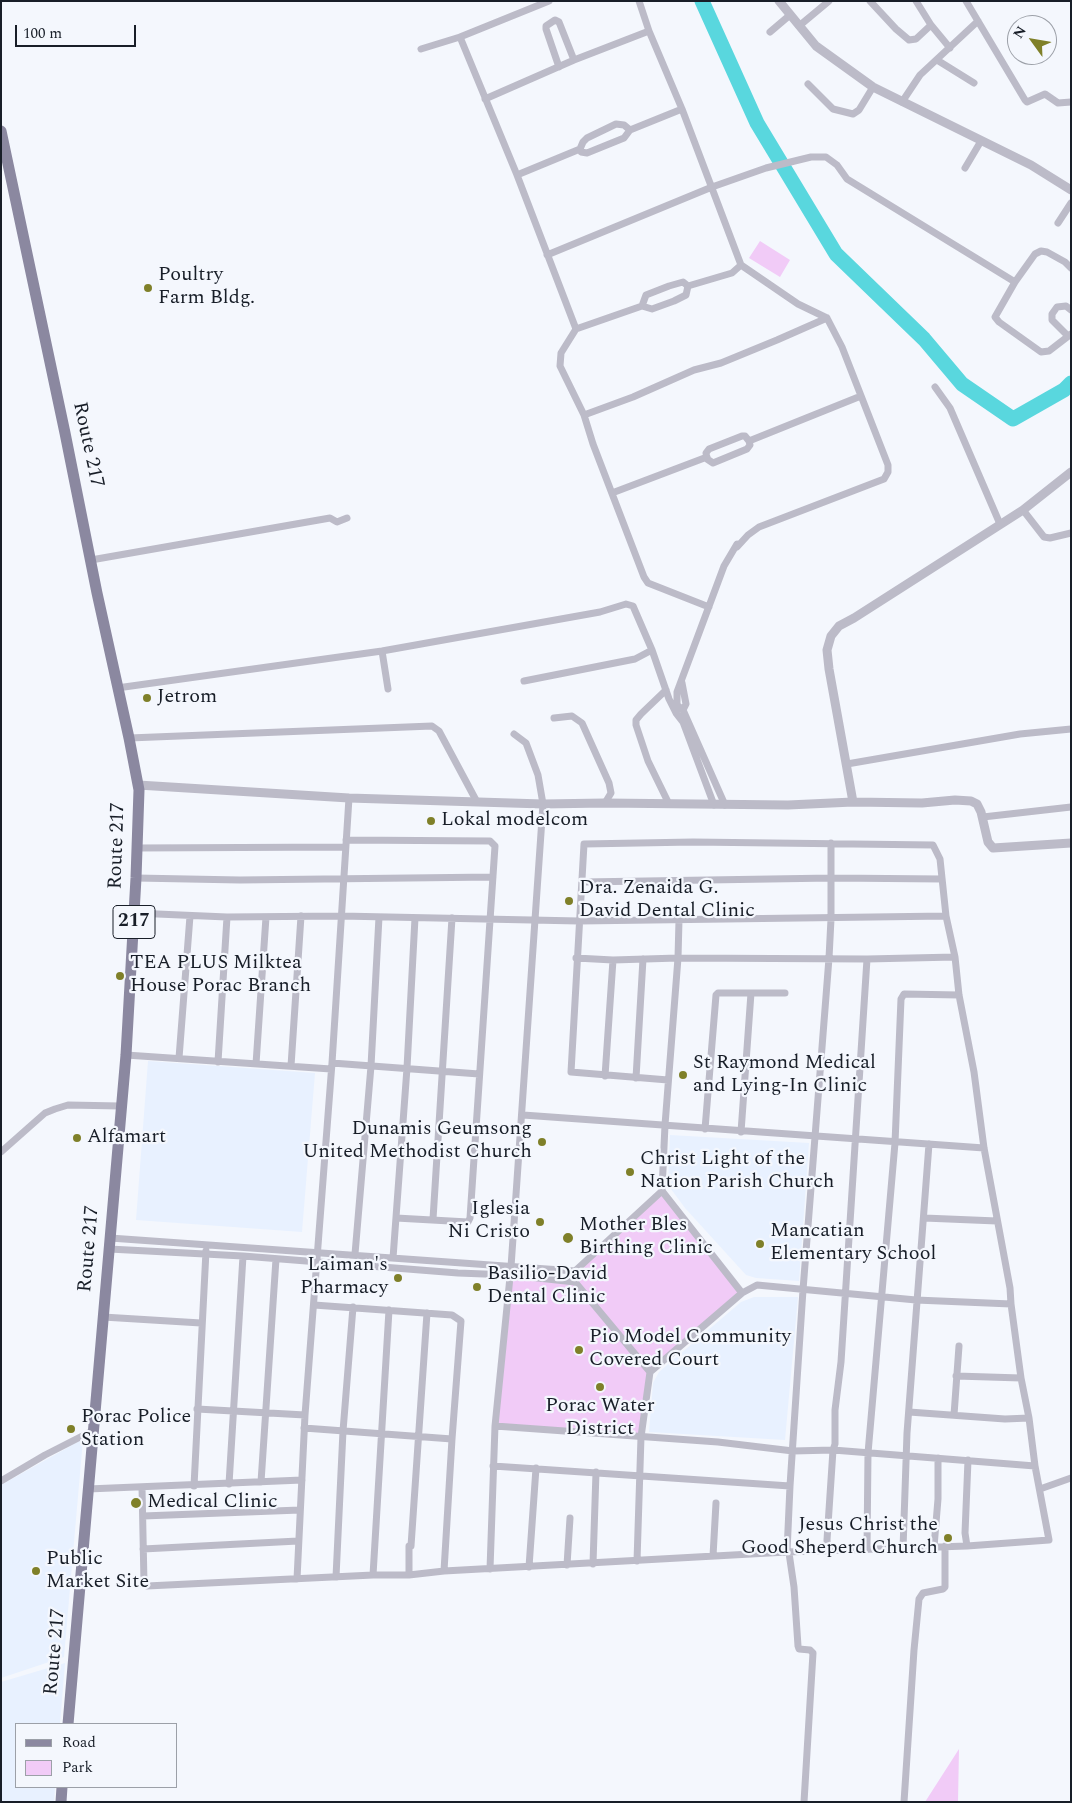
<!DOCTYPE html>
<style>
body{margin:0}
#map{position:relative;width:1072px;height:1803px;overflow:hidden;background:#f4f7fd;font-family:Spectral,serif}
canvas{display:block}
.frame{position:absolute;inset:0;border:2px solid #181e28;pointer-events:none}
.legend{position:absolute;left:15px;top:1723px;width:162px;height:65px;box-sizing:border-box;background:#f4f7fd;border:1px solid #9ca0a8;margin:0;padding:6px 9px;list-style:none;font-size:15px;color:#181e28}
.legend li{display:flex;align-items:center;gap:10px;height:25px}
.legend b{width:25px;border:1px solid #9ca0a8}
.north{position:absolute;left:1007px;top:15px;width:50px;height:50px;box-sizing:border-box;background:#f4f7fd;border:1px solid #9ca0a8;border-radius:50%;rotate:302deg;font-size:14px;font-weight:700;line-height:20px;text-align:center;color:#181e28}
.north::after{content:'';display:block;margin:auto;width:18px;height:22px;background:#7f8029;clip-path:polygon(50% 0,100% 100%,50% 72%,0 100%)}
.scale{position:absolute;left:15px;top:25px;width:121px;height:22px;box-sizing:border-box;border:2px solid #181e28;border-top:0;padding-left:6px;font-size:15px;line-height:18px;white-space:nowrap;color:#181e28;-webkit-text-stroke:4px #f4f7fd;paint-order:stroke}
</style>
<div id="map">
<canvas width="1072" height="1803"></canvas>
<div class="frame"></div>
<ul class="legend">
<li><b style="height:6px;background:#8b88a0"></b>Road</li>
<li><b style="height:14px;background:#f1cbf7"></b>Park</li>
</ul>
<div class="north">N</div>
<div class="scale">100 m</div>
</div>
<script>
const c = document.querySelector('canvas').getContext('2d');
c.lineJoin = 'round';
function fill(path, color) {
  c.fillStyle = color;
  c.fill(path, 'evenodd');
}
function toPath(rows) {
  const path = new Path2D();
  for (const r of rows) {
    path.moveTo(r[0], r[1]);
    for (let i = 2; i < r.length; i += 2) path.lineTo(r[i], r[i + 1]);
  }
  return path;
}
function stroke(path, color, width, dash) {
  c.strokeStyle = color;
  c.lineWidth = width;
  c.lineCap = dash ? 'butt' : 'round';
  c.setLineDash(dash || []);
  c.stroke(path);
}
function label(font, color, halo, rows, align = 'center') {
  c.font = font + ' Spectral,serif';
  c.lineWidth = 4.5;
  c.setLineDash([]);
  c.textBaseline = 'middle';
  c.strokeStyle = halo;
  c.fillStyle = color;
  for (const [text, x, y, turn = 0] of rows) {
    c.save();
    c.translate(x, y);
    c.rotate((+turn || 0) * Math.PI / 180);
    c.textAlign = isNaN(turn) ? turn : align;
    if (halo) c.strokeText(text, 0, 0);
    c.fillText(text, 0, 0);
    c.restore();
  }
}
const built = toPath([
 [148,1061,315,1073,302,1232,136,1220],
 [670,1135,809,1143,799,1281,756,1278,746,1275,685,1208,668,1185],
 [754,1297,798,1297,785,1440,649,1432,653,1383,659,1372,741,1302],
 [83,1439,64,1657,1,1678,1,1485],
 [65,1663,60,1724,16,1724,16,1787,55,1787,54,1802,1,1802,1,1682]
]);
const green = toPath([
 [760,241,790,260,780,277,749,258],
 [662,1191,742,1293,650,1372,641,1437,495,1426,510,1275,575,1281,575,1271],
 [959,1749,958,1802,925,1802]
]);
const river = toPath([
 [702,1,757,123,836,254,924,339,962,384,1013,419,1064,390,1071,383]
]);
const minor = toPath([
 [639,1,649,31,682,109,741,265,798,304,827,318,842,347,888,465,888,472,884,479,759,527,748,535,737,547,737,544,724,566,677,692,677,705,683,710,725,805],
 [870,1,896,29,909,40,916,39,931,25],
 [916,1,931,25,950,48],
 [966,1,1025,100,1027,102,1045,94,1058,103,1071,102],
 [799,26,829,1],
 [770,32,790,15],
 [460,37,517,175,576,329],
 [421,49,460,37,549,1],
 [937,60,974,83],
 [559,67,546,29,546,26,555,20,559,22,574,60],
 [808,84,833,109,853,114,859,110,873,87],
 [485,99,574,60,649,31],
 [902,102,920,75,978,21],
 [580,149,583,142,587,138,616,124,624,125,630,130],
 [965,168,981,141],
 [517,175,580,149,581,152,587,153,624,138,630,130,682,109],
 [1058,223,1071,203],
 [547,255,712,187,766,168,811,157,826,157,837,165,847,179,1015,282],
 [1071,268,1065,262,1047,252,1041,251,1035,254,1015,282,995,317,999,322,1041,352,1049,351,1071,334],
 [642,306,652,309,674,301,686,295,688,286],
 [1068,336,1052,320,1052,314,1057,307,1066,306,1071,310],
 [935,387,950,408,1000,524],
 [584,415,633,397,694,370,721,363,777,340,827,318],
 [742,436,745,436,749,441,750,445,747,449,713,463,707,459,706,453,709,449,742,436],
 [749,441,861,396],
 [612,493,707,457],
 [1023,510,1044,537,1050,538,1071,533],
 [91,560,330,518,337,522,347,518],
 [709,607,648,583,644,577,593,444,584,415,560,366,561,353,576,329,642,306,646,295,669,286,683,282,688,286,732,273,741,265],
 [382,651,388,689],
 [524,681,635,659,652,650,669,699,676,713,683,722,714,805],
 [682,683,686,704,683,710],
 [117,688,382,651,600,612,626,604,633,606,652,650],
 [666,690,641,714,636,720,636,725,648,761,669,804],
 [554,718,572,716,582,723,609,783,611,793,605,803],
 [129,738,432,726,439,731,477,802],
 [847,764,1020,734,1071,729],
 [983,817,1071,807],
 [346,840,490,841,495,846,470,1218,468,1222,396,1218],
 [137,848,345,847],
 [136,878,240,880,493,877],
 [583,882,832,878,942,879],
 [134,913,227,917,341,916,579,921,946,916],
 [679,920,678,958,665,1125,662,1191,742,1293],
 [576,958,613,960,678,958,867,959,955,957],
 [126,1055,331,1069],
 [179,1058,190,916],
 [218,1062,227,917],
 [332,1063,479,1074],
 [256,1064,266,917],
 [291,1066,301,916],
 [605,1076,613,960],
 [636,1078,643,959],
 [523,1115,984,1148],
 [705,1129,716,995,718,993,785,993],
 [741,1132,751,993],
 [1,1152,45,1113,55,1109,68,1105,120,1106],
 [924,1218,997,1221],
 [433,1219,452,918],
 [110,1238,575,1271],
 [109,1249,243,1256,458,1273,510,1275,575,1282],
 [355,1254,371,1066,379,917],
 [393,1258,407,1068,415,918],
 [314,1305,452,1315,461,1321,452,1439,444,1571],
 [103,1317,201,1323],
 [650,1372,575,1282,575,1271,662,1191],
 [956,1376,1021,1378],
 [197,1409,305,1415],
 [909,1412,1005,1419,1029,1418],
 [954,1415,959,1346],
 [495,1426,718,1442,793,1451,833,1450,1035,1466],
 [304,1428,452,1439],
 [493,1466,790,1486],
 [1,1481,45,1455,94,1430],
 [261,1482,276,1259],
 [229,1484,243,1256],
 [194,1486,206,1251],
 [142,1487,144,1583,147,1586,373,1575,409,1575,444,1571,787,1552,967,1546,1049,1540,1035,1466,1029,1418,1021,1378,1011,1304,1010,1288,984,1148,974,1072,959,995,955,957,946,916,940,859,933,845,693,842,584,844,571,1072,668,1080],
 [88,1489,302,1480],
 [1040,1489,1071,1478],
 [143,1516,300,1510],
 [967,1546,965,1533,968,1460],
 [934,1547,938,1499,938,1458],
 [143,1549,298,1541],
 [867,1549,868,1453,895,1143,901,999,904,994,959,995],
 [903,1549,907,1433,929,1144],
 [828,1551,827,1540,833,1450,835,1444,835,1410,841,1362,867,959],
 [787,1552,790,1486,803,1290,829,958,831,919,831,843],
 [789,1553,794,1587,798,1646,799,1649,810,1650,813,1653,804,1802],
 [713,1556,716,1503],
 [637,1561,641,1437,650,1372,742,1293,757,1285,916,1300,1011,1304],
 [593,1564,596,1472],
 [567,1565,570,1518],
 [529,1567,536,1468],
 [490,1569,495,1426,511,1267,543,804,538,775,526,743,514,734],
 [373,1575,389,1310],
 [409,1575,409,1546,411,1546,427,1313],
 [336,1577,343,1431,353,1307],
 [297,1579,305,1415,332,1063,349,798],
 [904,1802,914,1650,919,1599,923,1593,943,1589,945,1587,945,1546]
]);
const tertiary = toPath([
 [779,1,816,46,873,87,1031,165,1071,190],
 [138,785,349,798,543,804,605,803,788,805,853,802,922,803,955,800,971,801,977,804,981,812,988,842,993,848,1071,843],
 [853,802,829,669,827,650,831,636,839,626,854,618,1023,510,1071,472]
]);
const primary = toPath([
 [1,131,65,433,97,593,129,738,139,790,136,878,126,1055,68,1724],
 [61,1802,62,1787]
]);
const markers = [
 [148,288,5,"#7f8029"],
 [147,698,5,"#7f8029"],
 [431,821,5,"#7f8029"],
 [569,901,5,"#7f8029"],
 [120,976,5,"#7f8029"],
 [683,1075,5,"#7f8029"],
 [77,1138,5,"#7f8029"],
 [542,1142,5,"#7f8029"],
 [630,1172,5,"#7f8029"],
 [540,1222,5,"#7f8029"],
 [568,1238,6,"#7f8029"],
 [760,1244,5,"#7f8029"],
 [398,1278,5,"#7f8029"],
 [477,1287,5,"#7f8029"],
 [579,1350,5,"#7f8029"],
 [600,1387,5,"#7f8029"],
 [71,1429,5,"#7f8029"],
 [136,1503,6,"#7f8029"],
 [948,1538,5,"#7f8029"],
 [36,1571,5,"#7f8029"]
];
const shields = [
 [134,922,42]
];
const shieldNames = [
 ["217",134,922]
];
const poiNames = [
 ["Poultry",158,276],
 ["Farm Bldg.",158,299],
 ["Jetrom",157,698],
 ["Lokal modelcom",441,821],
 ["Dra. Zenaida G.",579,889],
 ["David Dental Clinic",579,912],
 ["TEA PLUS Milktea",130,964],
 ["House Porac Branch",130,987],
 ["St Raymond Medical",693,1064],
 ["and Lying-In Clinic",693,1087],
 ["Dunamis Geumsong",532,1130,"right"],
 ["United Methodist Church",532,1153,"right"],
 ["Alfamart",87,1138],
 ["Christ Light of the",640,1160],
 ["Nation Parish Church",640,1183],
 ["Iglesia",530,1210,"right"],
 ["Ni Cristo",530,1233,"right"],
 ["Mother Bles",579,1226],
 ["Birthing Clinic",579,1249],
 ["Mancatian",770,1232],
 ["Elementary School",770,1255],
 ["Laiman's",388,1266,"right"],
 ["Pharmacy",388,1289,"right"],
 ["Basilio-David",487,1275],
 ["Dental Clinic",487,1298],
 ["Pio Model Community",589,1338],
 ["Covered Court",589,1361],
 ["Porac Water",600,1407,"center"],
 ["District",600,1430,"center"],
 ["Porac Police",81,1418],
 ["Station",81,1441],
 ["Medical Clinic",147,1503],
 ["Jesus Christ the",938,1526,"right"],
 ["Good Sheperd Church",938,1549,"right"],
 ["Public",46,1560],
 ["Market Site",46,1583]
];
const streetNames = [
 ["Route 217",87,445,78],
 ["Route 217",118,846,-88],
 ["Route 217",90,1249,-85],
 ["Route 217",56,1652,-85]
];
fill(built, '#e8f1ff');
fill(green, '#f1cbf7');
stroke(river, '#59d7de', 15);
stroke(minor, '#bcbbc8', 7);
stroke(tertiary, '#bcbbc8', 9);
stroke(primary, '#8b88a0', 11);
for (const [x, y, r, color] of markers) {
  const dot = new Path2D();
  dot.arc(x, y, r, 0, 2 * Math.PI);
  c.fillStyle = color;
  c.fill(dot);
  stroke(dot, '#f4f7fd', 2);
}
for (const [x, y, w] of shields) {
  const box = new Path2D();
  box.roundRect(x - w / 2, y - 16.5, w, 33, 4);
  c.fillStyle = '#f4f7fd';
  c.fill(box);
  stroke(box, '#181e28', 1);
}
label('bold 19px', '#181e28', null, shieldNames);
label('20px', '#181e28', '#f4f7fd', poiNames, 'left');
label('20px', '#181e28', '#f4f7fd', streetNames);
</script>
